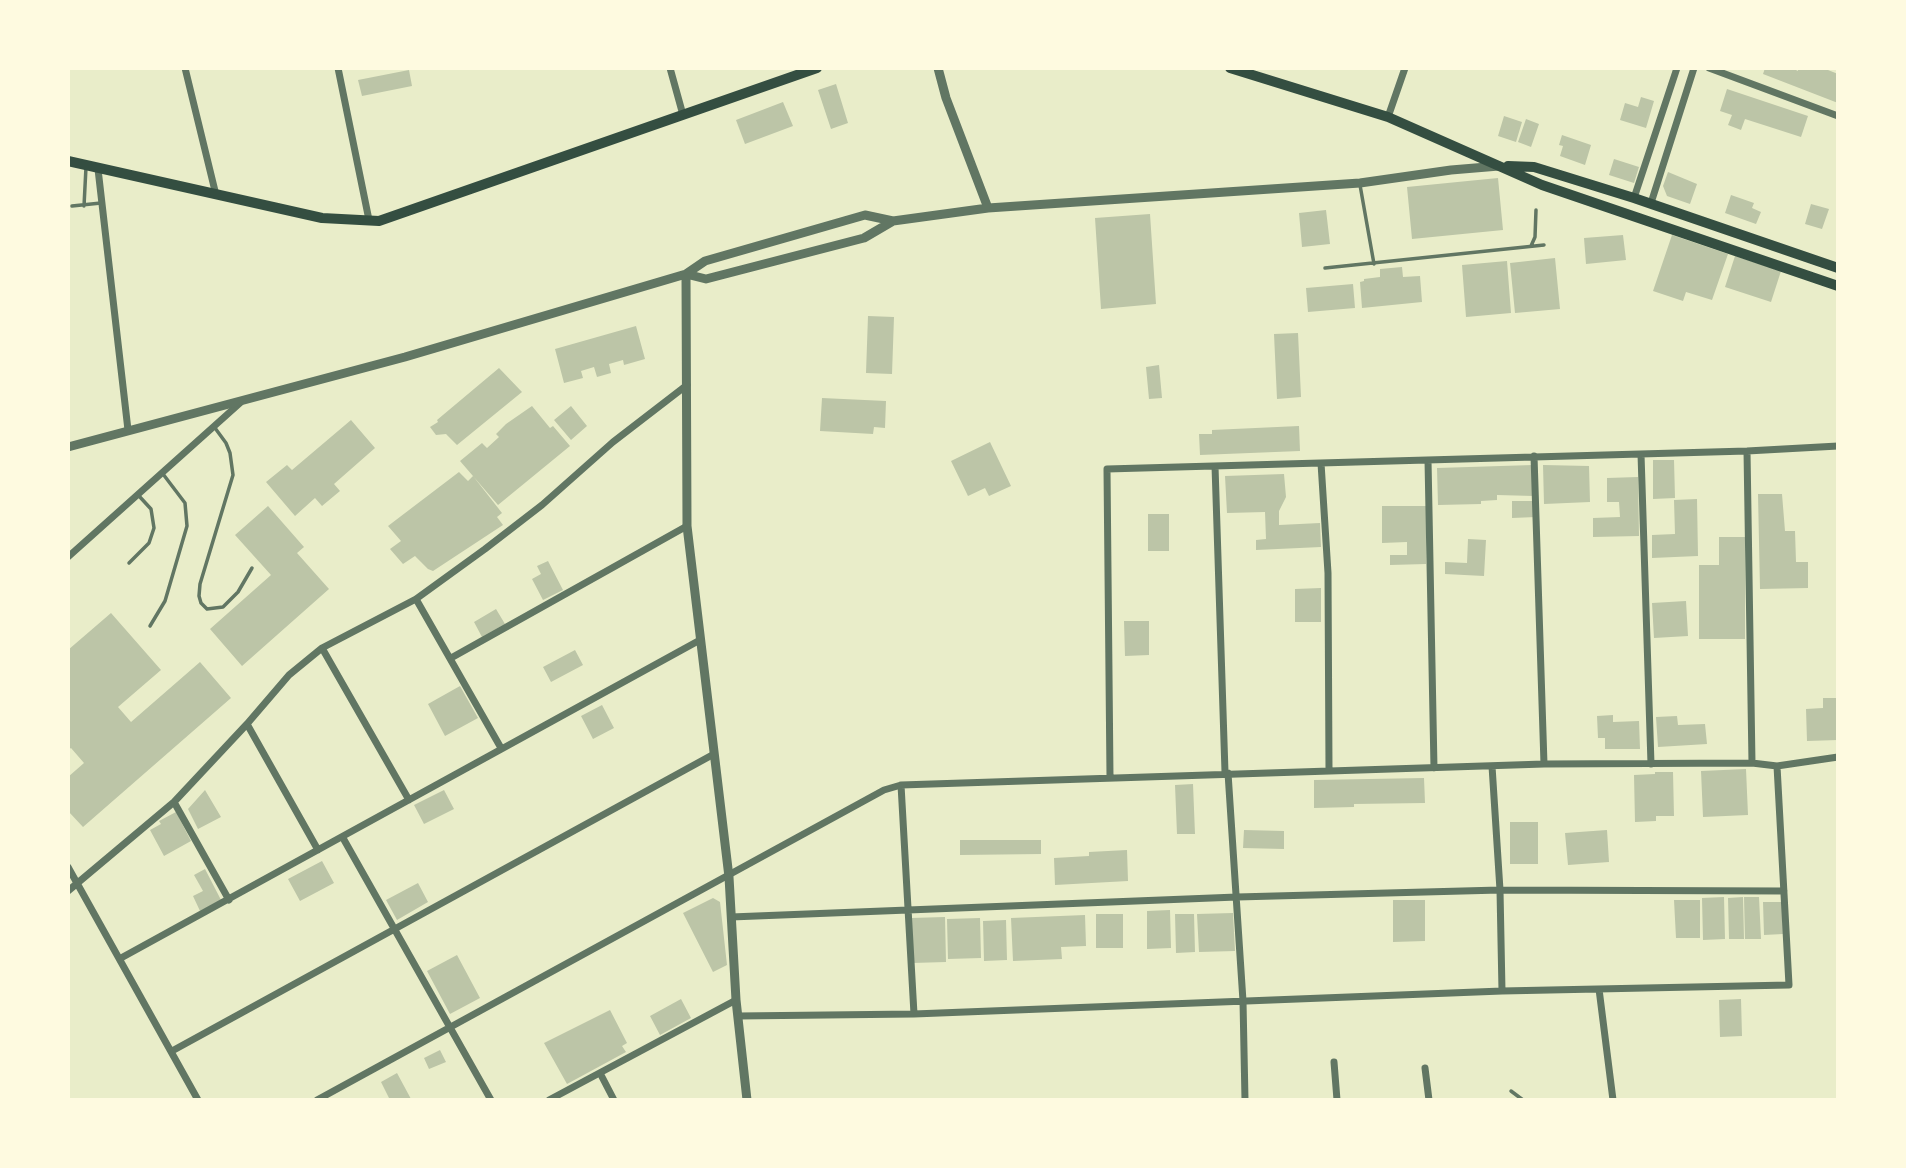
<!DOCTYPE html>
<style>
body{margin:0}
#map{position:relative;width:1906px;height:1168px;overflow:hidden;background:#e9edc9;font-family:Manrope,sans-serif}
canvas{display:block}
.frame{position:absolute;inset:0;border:70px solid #fefae0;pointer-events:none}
</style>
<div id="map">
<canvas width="1906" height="1168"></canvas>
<div class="frame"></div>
</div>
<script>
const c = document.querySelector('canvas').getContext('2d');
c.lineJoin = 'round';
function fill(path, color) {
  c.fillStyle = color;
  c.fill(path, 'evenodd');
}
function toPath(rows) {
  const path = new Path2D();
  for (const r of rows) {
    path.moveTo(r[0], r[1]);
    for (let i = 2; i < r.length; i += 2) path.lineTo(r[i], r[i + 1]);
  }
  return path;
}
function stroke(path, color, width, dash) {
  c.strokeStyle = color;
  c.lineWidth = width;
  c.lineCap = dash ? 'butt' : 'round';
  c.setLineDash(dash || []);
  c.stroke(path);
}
const building = toPath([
 [1765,68,1792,68,1798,71,1798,68,1823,68,1838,74,1838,103,1763,74],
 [409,70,412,86,362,96,358,80],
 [836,84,848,123,831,129,818,90],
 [1727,89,1808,116,1801,137,1745,119,1741,130,1728,125,1732,115,1720,111],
 [1641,97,1654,101,1646,128,1620,120,1625,103,1638,107],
 [783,102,793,126,745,144,736,120],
 [1504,116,1522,122,1516,142,1498,136],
 [1526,119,1539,124,1531,147,1518,142],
 [1562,135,1591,145,1585,165,1560,156,1563,146,1559,145],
 [1614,159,1639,167,1634,183,1609,175],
 [1668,172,1697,184,1690,204,1667,196,1663,186],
 [1498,178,1503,230,1412,239,1407,187],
 [1731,195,1754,203,1752,208,1761,212,1756,224,1725,213],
 [1811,204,1829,209,1822,229,1805,224],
 [1326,210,1330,244,1302,247,1299,213],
 [1150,214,1156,304,1101,309,1095,218],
 [1623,235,1626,260,1586,264,1584,238],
 [1672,235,1728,254,1712,300,1686,292,1683,301,1653,291],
 [1735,256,1781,271,1771,302,1725,287],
 [1555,258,1560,309,1515,313,1510,263],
 [1507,261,1511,313,1466,317,1462,265],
 [1402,267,1403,277,1420,276,1422,302,1362,308,1360,282,1364,281,1364,279,1380,277,1380,269],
 [1353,284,1355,308,1308,312,1306,288],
 [868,316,894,317,892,374,866,373],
 [636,326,645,359,624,365,623,360,609,364,611,373,597,377,594,367,581,371,583,378,564,383,555,349],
 [1298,333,1301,397,1277,399,1274,334],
 [1159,365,1162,398,1149,399,1146,367],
 [499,368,522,392,457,445,446,434,436,435,430,427,438,422,437,420],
 [822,398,886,401,885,428,874,427,873,434,820,431],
 [532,406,550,428,553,426,570,446,498,505,460,461,482,443,487,448,499,437,496,434,506,424],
 [571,406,587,426,571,440,554,420],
 [351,420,375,448,334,484,340,491,322,506,315,498,295,516,266,482,287,465,292,470],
 [1299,426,1300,451,1200,455,1199,434,1212,434,1212,430],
 [990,442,1011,486,989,496,985,488,968,496,951,461],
 [1653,460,1674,460,1675,498,1653,499],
 [1533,465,1534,496,1497,495,1497,500,1481,501,1481,504,1438,505,1437,468],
 [1543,465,1589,466,1590,502,1544,504],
 [459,472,468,481,473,476,502,513,497,517,503,525,433,571,428,569,415,556,403,564,390,549,401,541,388,526],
 [1284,474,1286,497,1279,511,1279,525,1320,523,1321,547,1256,550,1256,540,1266,539,1265,512,1227,513,1225,476],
 [1638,477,1639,536,1593,537,1593,518,1620,517,1619,502,1607,502,1607,478],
 [1758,494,1782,494,1785,531,1795,531,1796,562,1808,562,1808,588,1760,589],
 [1697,499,1698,556,1652,558,1652,535,1675,534,1674,500],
 [1512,501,1535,501,1536,517,1512,518],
 [268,506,304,547,297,553,329,589,242,666,210,629,271,575,235,535],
 [1382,506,1426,506,1426,564,1390,565,1390,555,1407,555,1407,542,1382,543],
 [1148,514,1169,514,1169,551,1148,551],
 [1719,537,1745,537,1745,639,1699,639,1699,565,1719,565],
 [1468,539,1486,540,1484,576,1445,574,1445,562,1467,563],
 [548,561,563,590,543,600,532,579,541,574,537,566],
 [1321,588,1321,622,1295,622,1295,589],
 [1686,601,1688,636,1654,638,1652,603],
 [496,609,505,624,482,637,474,622],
 [111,613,161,670,118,707,131,722,200,662,231,698,83,827,68,811,68,777,84,763,71,748,68,750,68,650],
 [1124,621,1149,621,1149,655,1125,656],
 [575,650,583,665,551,682,543,667],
 [460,686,478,718,445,736,428,704],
 [1823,698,1838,698,1838,740,1807,741,1806,709,1823,708],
 [602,705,614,728,593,739,581,716],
 [1613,715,1613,722,1639,721,1640,749,1605,749,1605,738,1598,738,1597,716],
 [1677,716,1678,725,1705,724,1707,744,1658,747,1656,717],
 [1746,769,1748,815,1703,817,1701,771],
 [1655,772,1673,772,1674,816,1656,816,1656,821,1635,822,1634,775,1655,774],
 [1424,778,1425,803,1354,804,1354,807,1314,808,1314,780],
 [1193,784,1195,834,1177,834,1175,785],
 [205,790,221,817,198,829,188,809],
 [444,790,454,809,424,824,414,805],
 [176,812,191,841,164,856,150,830,161,824,159,821],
 [1510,822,1538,822,1538,864,1510,864],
 [1244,830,1284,831,1284,849,1243,848],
 [1607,830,1609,862,1568,865,1565,833],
 [960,840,1041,840,1041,854,960,855],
 [1127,850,1128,881,1055,885,1054,858,1089,856,1089,852],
 [322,861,334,883,300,901,288,879],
 [205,869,221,900,200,911,193,896,203,891,194,875],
 [418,883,428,902,397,920,386,900],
 [1724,897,1725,939,1703,940,1702,898],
 [1743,897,1744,939,1729,939,1728,898],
 [1744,897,1759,897,1761,939,1745,939],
 [713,898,720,902,727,965,713,972,683,913],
 [1393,900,1425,900,1425,941,1393,942],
 [1674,900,1700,900,1700,938,1676,938],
 [1763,902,1782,902,1783,934,1764,935],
 [1170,910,1171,948,1147,949,1147,911],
 [1233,913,1235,951,1199,952,1197,914],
 [1096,914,1123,914,1123,948,1096,948],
 [1175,914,1194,914,1195,952,1176,953],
 [1085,915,1086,946,1061,947,1062,959,1013,961,1011,918],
 [945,917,946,962,912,963,911,918],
 [980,918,981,958,948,959,947,919],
 [1006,920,1007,960,984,961,983,921],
 [457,955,480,998,450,1014,427,971],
 [681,999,691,1018,660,1035,650,1016],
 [1741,999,1742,1036,1720,1037,1719,1000],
 [610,1010,627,1043,622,1046,626,1052,567,1084,544,1043],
 [440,1050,446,1062,429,1069,424,1058],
 [397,1073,411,1099,409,1100,390,1100,381,1082]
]);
const service = toPath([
 [1360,185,1374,264],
 [72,206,101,203],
 [84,206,86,167],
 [1531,246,1535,237,1536,210],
 [1325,268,1544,245],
 [215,428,226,443,230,453,233,475,200,584,199,596,201,603,207,609,223,607,238,592,252,568],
 [129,563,149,543,154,528,151,509,139,496],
 [150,626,165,601,187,526,185,503,163,474],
 [1511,1091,1523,1100]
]);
const minor = toPath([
 [185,68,216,195],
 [338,68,369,220],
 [670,68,683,115],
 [1709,68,1838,116],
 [1388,117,1405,68],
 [98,169,128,430],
 [1634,198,1677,68],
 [1651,203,1694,68],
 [1747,451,1752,763],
 [1641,454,1651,764],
 [1534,456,1544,764],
 [1428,460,1434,768],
 [1321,463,1328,573,1329,770],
 [1215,466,1225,772],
 [68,557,240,403],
 [416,599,501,748],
 [322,648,409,800],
 [451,658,687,526],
 [247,724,318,850],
 [1492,766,1500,890,1502,991],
 [1228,773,1243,1001,1245,1100],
 [1110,777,1107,469,1747,451,1838,446],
 [901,785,914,1014],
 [174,802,229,900],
 [343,838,491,1100],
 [68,867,198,1100],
 [68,891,174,802,247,724,289,675,322,648,416,599,485,549,542,505,613,442,687,385],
 [731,917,1237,897,1500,890,1784,891],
 [121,958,700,640],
 [1599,989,1613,1100],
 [738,1016,914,1014,1502,991,1789,985,1777,766],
 [172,1051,714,754],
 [1334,1062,1337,1100],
 [1425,1068,1429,1100],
 [600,1073,614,1100],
 [317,1100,884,790,901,785,1544,764,1752,763,1777,766,1838,757],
 [549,1100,736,1000]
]);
const tertiary = toPath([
 [938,68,946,98,988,208],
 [686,274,687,526,729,877,736,1000,747,1100],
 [686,274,706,279,864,238,893,221],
 [68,447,405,357,686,274,705,261,865,215,893,221,988,208,1360,183,1451,170,1499,166]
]);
const trunk = toPath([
 [1230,68,1388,117,1542,185,1838,286],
 [68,161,322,218,379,221,817,68],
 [1508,166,1534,167,1634,198,1838,268]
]);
fill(building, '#bcc5a7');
stroke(service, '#617663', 3.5);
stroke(minor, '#617663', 7);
stroke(tertiary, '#617663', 9);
stroke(trunk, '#344e41', 10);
</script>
